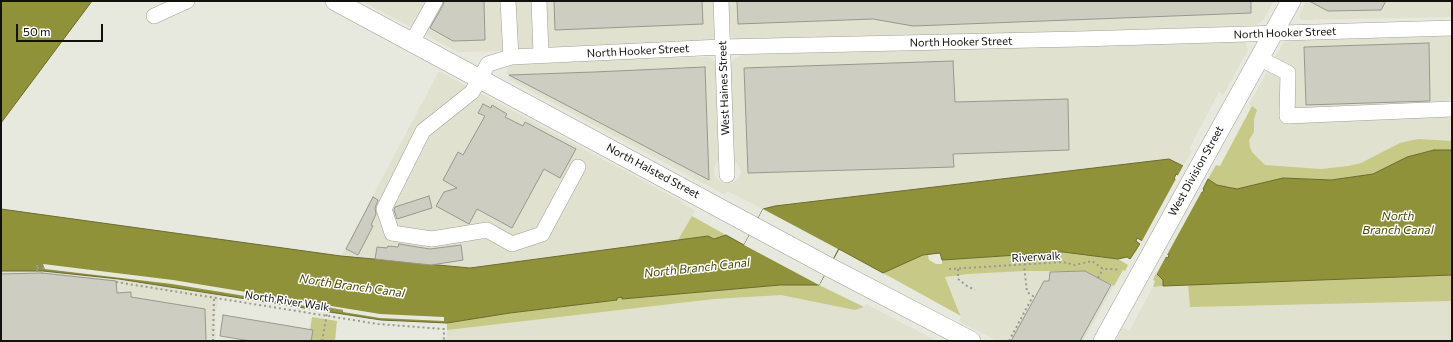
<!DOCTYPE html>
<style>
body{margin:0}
#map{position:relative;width:1453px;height:342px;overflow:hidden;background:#e8e9de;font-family:Commissioner,sans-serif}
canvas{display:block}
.frame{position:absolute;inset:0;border:2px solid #11110d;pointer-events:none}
.scale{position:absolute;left:16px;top:24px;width:87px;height:18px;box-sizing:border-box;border:2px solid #11110d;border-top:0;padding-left:5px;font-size:12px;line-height:14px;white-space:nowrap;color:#11110d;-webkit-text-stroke:3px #fff;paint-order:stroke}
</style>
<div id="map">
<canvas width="1453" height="342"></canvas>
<div class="frame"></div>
<div class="scale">50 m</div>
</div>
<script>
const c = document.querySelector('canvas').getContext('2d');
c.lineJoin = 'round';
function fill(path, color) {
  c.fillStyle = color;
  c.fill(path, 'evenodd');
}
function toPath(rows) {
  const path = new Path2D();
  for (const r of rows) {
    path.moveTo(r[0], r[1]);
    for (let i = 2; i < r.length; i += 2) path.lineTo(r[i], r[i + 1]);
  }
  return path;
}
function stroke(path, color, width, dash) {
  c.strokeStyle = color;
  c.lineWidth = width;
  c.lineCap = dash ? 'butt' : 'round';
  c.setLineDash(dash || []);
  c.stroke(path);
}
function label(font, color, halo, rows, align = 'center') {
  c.font = font + ' Commissioner,sans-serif';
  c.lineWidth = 3;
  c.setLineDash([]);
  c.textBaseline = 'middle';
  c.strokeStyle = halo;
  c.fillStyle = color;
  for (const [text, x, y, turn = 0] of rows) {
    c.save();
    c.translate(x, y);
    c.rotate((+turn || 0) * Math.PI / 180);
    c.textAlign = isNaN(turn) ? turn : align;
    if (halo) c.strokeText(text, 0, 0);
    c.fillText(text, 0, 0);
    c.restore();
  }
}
const built = toPath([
 [362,1,714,1,715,33,712,40,613,48,458,52],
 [728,1,1274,1,1263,20,1256,25,1249,26,744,43,735,40,729,33],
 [1306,1,1452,1,1452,17,1304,20,1300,19,1299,15],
 [1452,36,1452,150,1434,150,1237,189,1216,165,1220,166,1252,106,1249,104,1284,42,1288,41],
 [1245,41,1248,50,1223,95,1219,92,1189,149,1192,151,1183,166,1169,159,775,206,763,209,727,191,725,195,510,80,506,72,509,66,515,62,707,57,711,58,717,65,721,157,716,163,714,170,715,176,719,181,724,183,731,183,736,181,739,177,741,172,739,167,732,156,730,64,735,58,742,55,826,52],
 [439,71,677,199,695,211,678,240,470,268,341,256],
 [1118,259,1128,265,1125,271,1123,270,1083,341,997,341,959,321,961,316,945,277,942,260],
 [1,271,43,271,119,279,219,294,215,317,216,341,1,341],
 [1452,275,1452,341,1116,341,1122,327,1129,331,1153,287,1188,284],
 [819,285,864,307,866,304,937,341,447,341,447,323]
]);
const green = toPath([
 [1252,106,1257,110,1254,119,1254,132,1249,140,1250,147,1252,152,1265,165,1321,169,1348,166,1361,163,1400,143,1418,139,1452,141,1452,150,1434,150,1407,157,1373,174,1331,180,1283,178,1237,189,1217,185,1208,179,1216,165,1220,166],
 [692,216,726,235,714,239,708,236,678,240],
 [1063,252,1118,259,1128,265,1125,271,1123,270,1114,286,1085,271,1023,271,968,274,945,277,958,310,961,316,883,273,923,255,928,255,929,260,936,264,942,264,942,260],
 [1156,273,1163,280,1163,286,1153,287,1155,281,1153,280],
 [1452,275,1452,301,1190,307,1188,284],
 [780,285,819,285,864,307,855,310,781,295,714,299,447,330,447,323,510,313,616,300,616,298,622,297,623,299],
 [312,317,337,321,335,341,311,341,313,331,310,330]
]);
const water = toPath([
 [1,1,92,1,1,123,1,1],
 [1434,150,1452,150,1452,275,1163,286,1163,280,1156,273,1166,257,1168,258,1169,255,1137,238,1136,241,1140,244,1130,259,1127,257,1118,259,1063,252,942,260,940,253,923,255,883,273,839,249,819,285,780,285,622,299,622,297,617,298,617,300,510,313,447,323,381,320,119,279,43,271,1,271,1,209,341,256,470,268,708,236,714,239,726,235,744,245,763,209,775,206,1169,159,1183,166,1178,175,1176,174,1174,179,1202,193,1204,190,1203,189,1208,179,1217,185,1237,189,1283,178,1331,180,1373,174,1407,157,1434,150]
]);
const pier = toPath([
 [1184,164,1185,167,1180,176,1177,178,1202,191,1156,275,1155,272,1165,255,1142,243,1136,255,1134,256,1131,261],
 [763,209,838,249,819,285,744,245],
 [43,264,173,280,380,314,444,317,444,321,380,318,343,312,343,310,325,307,324,309,172,284,45,269]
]);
const building = toPath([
 [444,1,484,1,485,40,453,41,430,28,443,5,444,1],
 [554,1,702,1,703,24,555,30,554,1],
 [737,1,1251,1,1251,13,913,26,873,19,738,24,737,1],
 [1309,1,1386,1,1381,10,1328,11,1309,1],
 [1429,43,1430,101,1306,105,1304,47,1429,43],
 [953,61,955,102,1068,99,1069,150,953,154,954,167,748,173,744,68,953,61],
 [705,67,709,180,509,75,594,72,705,67],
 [483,104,491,108,492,105,507,114,505,117,523,126,525,122,576,149,560,178,544,169,512,228,477,209,469,224,436,206,444,192,457,188,443,180,458,152,463,155,485,116,478,113,483,104],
 [429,196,432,208,397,219,394,210,395,207,429,196],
 [373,197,378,200,375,208,376,214,371,225,373,226,358,255,346,249,373,197],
 [399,244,430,249,461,245,463,260,431,265,375,259,377,247,387,248,388,246,398,247,399,244],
 [1085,271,1111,285,1080,341,1011,341,1044,281,1049,281,1050,272,1085,271],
 [42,273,116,281,117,293,131,292,131,297,205,309,206,341,1,341,1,274,42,273],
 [223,315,313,330,311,341,251,341,220,336,223,315]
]);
const path = toPath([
 [37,265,37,275],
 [37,268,45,268],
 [949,269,1063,262,1075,265,1092,261,1103,269,1115,269,1120,271],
 [958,269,958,279,967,286,975,290],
 [1098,278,1103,269],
 [116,282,378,324,444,329,444,341],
 [213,341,214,298],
 [322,341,328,308,343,311],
 [1009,341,1033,296,1027,292,1024,265]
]);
const minor = toPath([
 [508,1,511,57],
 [539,1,541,55],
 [721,1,727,175],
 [154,16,187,1],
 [412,42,435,1],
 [1259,58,1288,73,1287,116,1452,109],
 [578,167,542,234,512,244,487,230,432,239,392,233,384,209,423,131,472,92,488,64,511,57,722,47,1079,39,1452,28]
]);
const major = toPath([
 [335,1,829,267,971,341],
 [1103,341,1291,1]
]);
const streetNames = [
 ["North Hooker Street",1285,33,-2],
 ["North Hooker Street",961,42,-1],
 ["North Hooker Street",638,51,-3],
 ["West Haines Street",724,88,-92],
 ["North Halsted Street",653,171,28],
 ["West Division Street",1196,171,-61],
 ["Riverwalk",1036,257,-3],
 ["North River Walk",287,301,9]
];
const waterNames = [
 ["North",1398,216],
 ["Branch Canal",1398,230],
 ["North Branch Canal",697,268,-6],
 ["North Branch Canal",352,286,8]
];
fill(built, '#e0e1ce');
fill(green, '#c7ca86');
fill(water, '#90923a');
stroke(water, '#6a6b2c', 1);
fill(pier, '#e8e9de');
fill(building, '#cdcdc2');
stroke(building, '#98998e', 1);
stroke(minor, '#a0a096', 16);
stroke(major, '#a0a096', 20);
stroke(path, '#999991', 2, [2, 3]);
stroke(minor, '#fff', 15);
stroke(major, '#fff', 19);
label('11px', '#11110d', '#fff', streetNames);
label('italic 12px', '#4b4b06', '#fff', waterNames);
</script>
